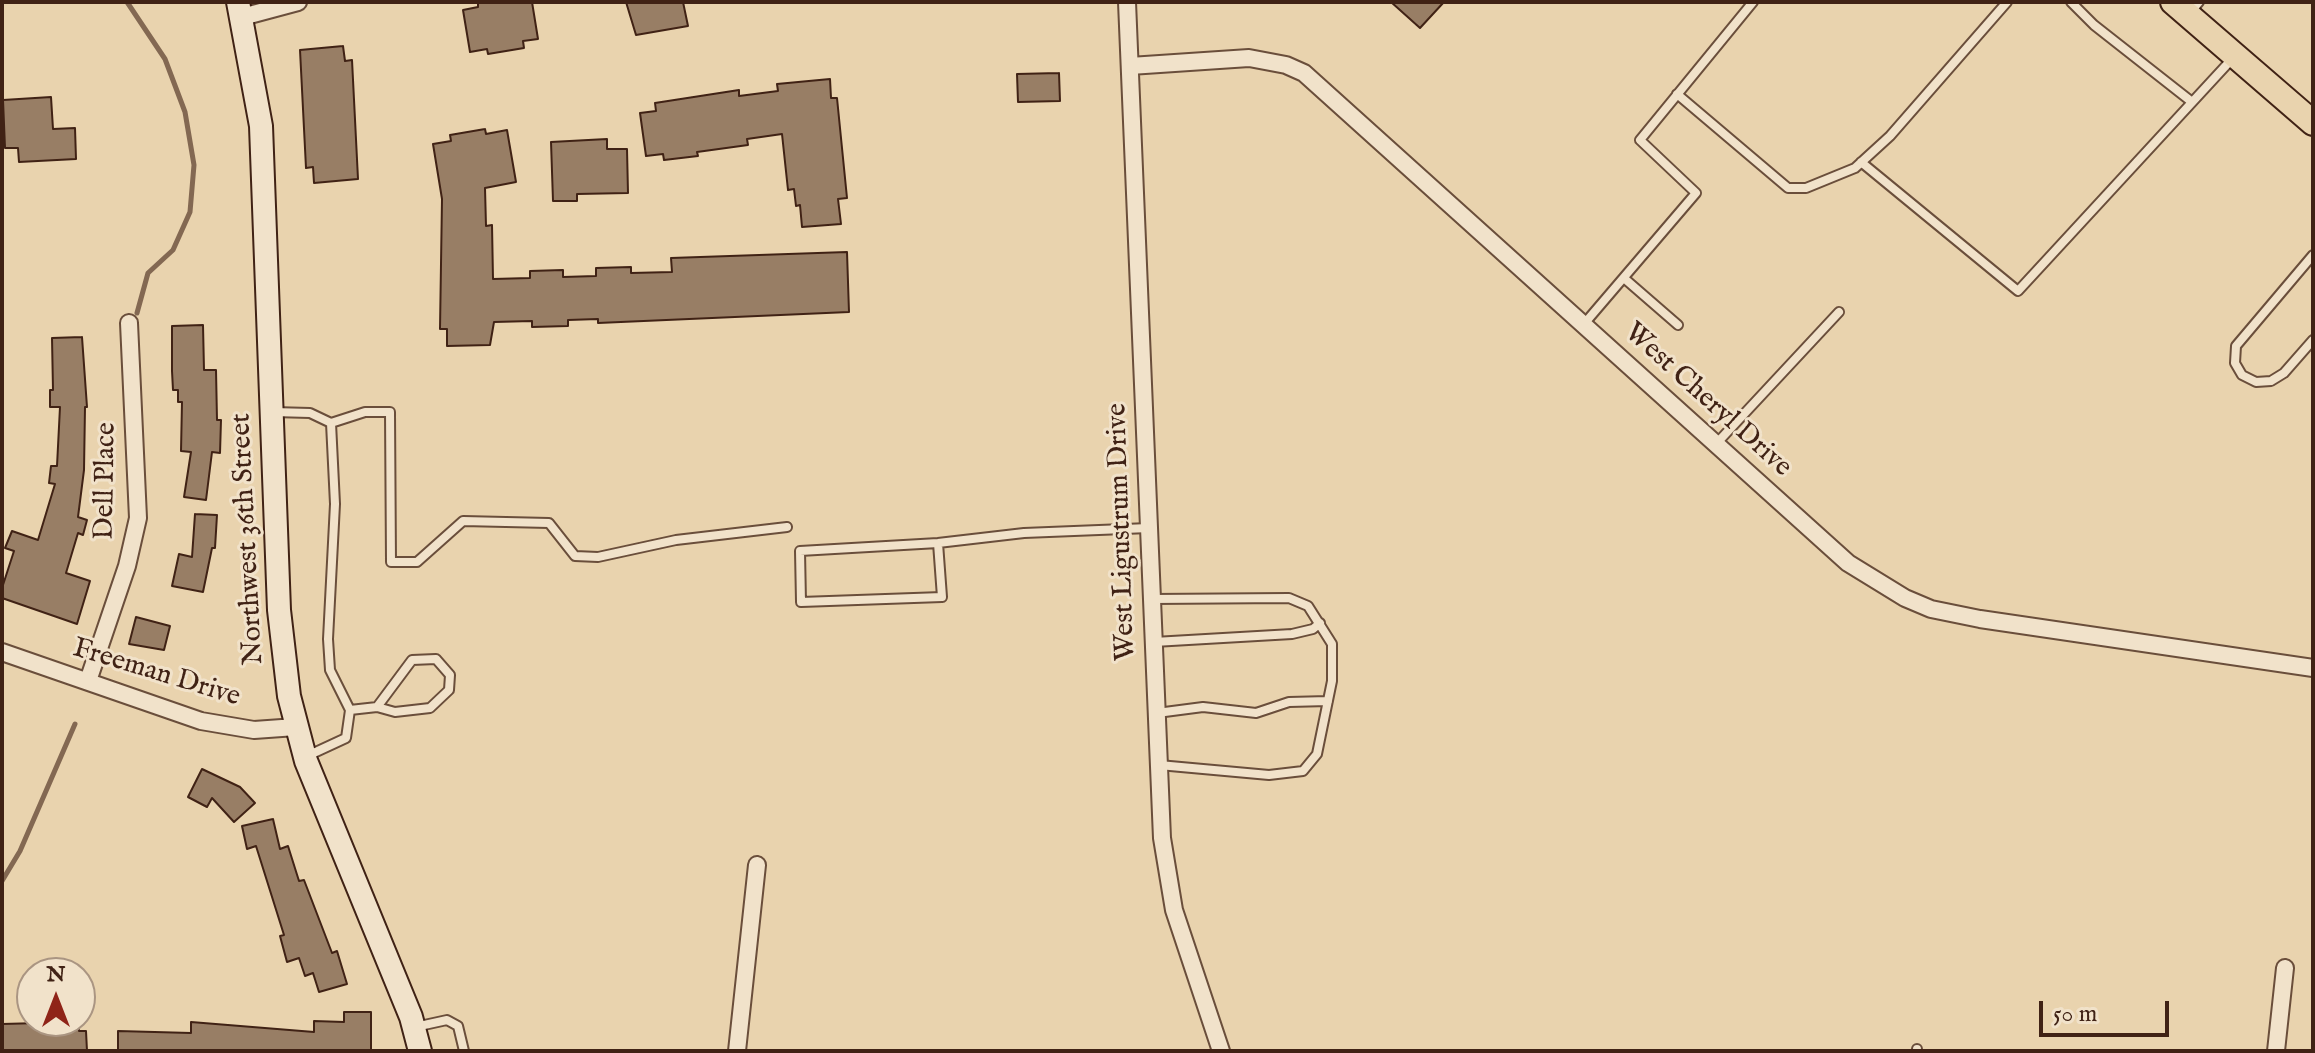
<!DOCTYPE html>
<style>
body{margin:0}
#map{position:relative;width:2315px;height:1053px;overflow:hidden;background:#e9d3ae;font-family:"IM FELL English",serif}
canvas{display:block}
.frame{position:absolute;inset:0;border:4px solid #402215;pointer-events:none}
.north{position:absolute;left:16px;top:957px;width:80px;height:80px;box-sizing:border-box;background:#f1e2ca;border:2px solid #aa9582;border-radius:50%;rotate:0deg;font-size:22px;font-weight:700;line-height:32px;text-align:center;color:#402215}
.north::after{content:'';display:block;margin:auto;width:28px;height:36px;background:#8f2418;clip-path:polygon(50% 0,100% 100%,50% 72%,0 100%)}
.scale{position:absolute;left:2039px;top:1001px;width:130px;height:36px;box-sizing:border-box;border:4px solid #402215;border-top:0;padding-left:10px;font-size:24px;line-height:28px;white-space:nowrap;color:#402215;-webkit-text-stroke:6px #f1e2ca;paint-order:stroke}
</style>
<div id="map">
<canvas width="2315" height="1053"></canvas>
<div class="frame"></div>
<div class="north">N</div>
<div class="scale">50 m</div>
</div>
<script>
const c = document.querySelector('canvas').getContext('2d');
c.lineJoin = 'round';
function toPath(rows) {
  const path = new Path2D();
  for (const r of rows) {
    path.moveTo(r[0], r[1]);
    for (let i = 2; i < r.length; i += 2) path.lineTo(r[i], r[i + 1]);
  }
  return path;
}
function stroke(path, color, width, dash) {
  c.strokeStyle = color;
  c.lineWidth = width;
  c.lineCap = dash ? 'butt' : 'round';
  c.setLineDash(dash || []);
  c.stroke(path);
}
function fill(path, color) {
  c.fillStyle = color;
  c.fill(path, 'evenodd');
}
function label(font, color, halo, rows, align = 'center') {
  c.font = font + ' "IM FELL English",serif';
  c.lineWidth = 6;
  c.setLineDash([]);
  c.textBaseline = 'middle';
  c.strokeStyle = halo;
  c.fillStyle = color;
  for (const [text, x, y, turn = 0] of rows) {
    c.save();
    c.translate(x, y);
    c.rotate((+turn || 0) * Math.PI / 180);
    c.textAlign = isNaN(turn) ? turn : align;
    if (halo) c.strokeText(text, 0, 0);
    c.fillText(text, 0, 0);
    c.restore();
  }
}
const stream = toPath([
 [127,2,165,59,185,112,194,165,190,212,173,250,148,273,137,313],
 [2,881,20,851,75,724]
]);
const building = toPath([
 [478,2,532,2,538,39,523,41,524,48,488,54,487,49,470,52,463,10,478,7,478,2],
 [626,2,683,2,688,26,636,35,626,2],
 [1391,2,1444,2,1420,28,1391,2],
 [343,46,345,61,352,60,358,179,314,183,313,167,306,168,300,50,343,46],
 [1059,73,1060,101,1018,102,1017,74,1059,73],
 [830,79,831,98,837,98,847,198,838,199,841,224,802,227,800,205,796,206,794,189,788,190,782,134,747,139,748,145,697,152,698,156,664,160,663,154,646,156,640,113,656,111,655,103,739,90,739,96,778,91,777,84,830,79],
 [51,97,53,129,75,128,76,159,19,162,18,148,5,148,3,100,51,97],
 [485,129,486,134,507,130,516,182,485,188,486,226,492,225,493,279,530,278,530,271,563,270,563,277,596,276,596,268,631,267,631,273,672,272,671,258,847,252,849,312,598,323,598,319,568,320,568,326,532,327,532,321,494,322,490,345,447,346,447,329,440,329,442,199,433,144,451,141,450,135,485,129],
 [607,139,607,149,627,149,628,193,577,194,577,201,553,201,551,142,607,139],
 [203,325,204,370,216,370,217,420,221,420,220,453,212,452,206,500,184,497,191,452,181,451,182,402,178,402,178,390,173,390,172,371,172,326,203,325],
 [82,337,87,407,85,407,84,470,78,517,87,520,83,535,78,533,66,573,90,581,77,624,2,598,2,588,14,551,5,548,12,531,38,540,55,484,49,483,51,466,57,466,60,407,50,407,50,390,53,390,52,338,82,337],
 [195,514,217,515,215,548,212,548,203,592,172,586,179,554,192,557,195,514],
 [136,617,170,626,164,650,129,644,136,617],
 [202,769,240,787,255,803,234,822,212,798,207,807,188,797,202,769],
 [273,819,280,849,288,846,299,881,304,880,332,953,337,951,347,984,319,992,313,973,305,976,299,958,287,962,280,936,284,935,256,846,247,849,242,826,273,819],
 [344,1012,371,1012,371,1051,118,1051,118,1031,191,1033,191,1022,314,1032,314,1021,344,1022,344,1012],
 [78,1022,79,1031,86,1031,87,1051,2,1051,2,1024,78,1022]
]);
const lane = toPath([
 [2071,2,2094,25,2192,102],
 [2189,14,2199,2],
 [1677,94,1788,188,1806,188,1855,168,1890,136,2007,2],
 [1861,162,2018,291,2232,59],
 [2313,255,2236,346,2235,363,2242,375,2256,382,2271,381,2284,373,2313,340],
 [1625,279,1678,325],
 [1584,324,1696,193,1640,140,1753,2],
 [273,412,310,413,331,423,335,504,328,639,330,670,350,710,346,738,305,757],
 [331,423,365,412,390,412,391,562,417,562,463,521,549,523,575,556,598,557,676,540,787,527],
 [1716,444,1839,312],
 [938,543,942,597,801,602,800,551,938,543,1024,533,1149,528],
 [1152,599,1289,598,1308,606,1332,644,1332,681,1317,754,1303,771,1269,775,1159,765],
 [1154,642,1292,634,1313,629,1320,623],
 [350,710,377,707,412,660,436,659,450,675,449,690,430,708,395,712,377,707],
 [1157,713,1203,707,1256,713,1289,702,1328,701],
 [415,1027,447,1020,458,1026,464,1051],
 [1917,1051,1917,1049]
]);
const street = toPath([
 [1127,2,1162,838,1174,910,1221,1051],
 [242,17,298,2],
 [1130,66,1249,58,1286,65,1304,73,1848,563,1905,598,1931,609,1980,619,2313,668],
 [2,652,201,721,254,730,296,727],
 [88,681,127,566,138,518,129,323],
 [737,1051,757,865],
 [2276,1051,2285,968]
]);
const secondary = toPath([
 [238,2,261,126,279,610,289,696,306,761,411,1017,420,1051]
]);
const primary = toPath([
 [2173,2,2313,123]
]);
const streetNames = [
 ["West Cheryl Drive",1707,401,42],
 ["Dell Place",107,481,-89],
 ["West Ligustrum Drive",1123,532,-92],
 ["Northwest 36th Street",249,539,-93],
 ["Freeman Drive",156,674,17]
];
stroke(stream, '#836852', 5);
fill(building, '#987e65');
stroke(building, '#402215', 2);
stroke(lane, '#6a4e3b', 12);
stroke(street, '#6a4e3b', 20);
stroke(secondary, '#402215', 26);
stroke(primary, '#402215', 28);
stroke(lane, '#f1e2ca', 8);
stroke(street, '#f1e2ca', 16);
stroke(secondary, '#f1e2ca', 22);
stroke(primary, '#e9d3ae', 24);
label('28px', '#402215', '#f1e2ca', streetNames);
</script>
